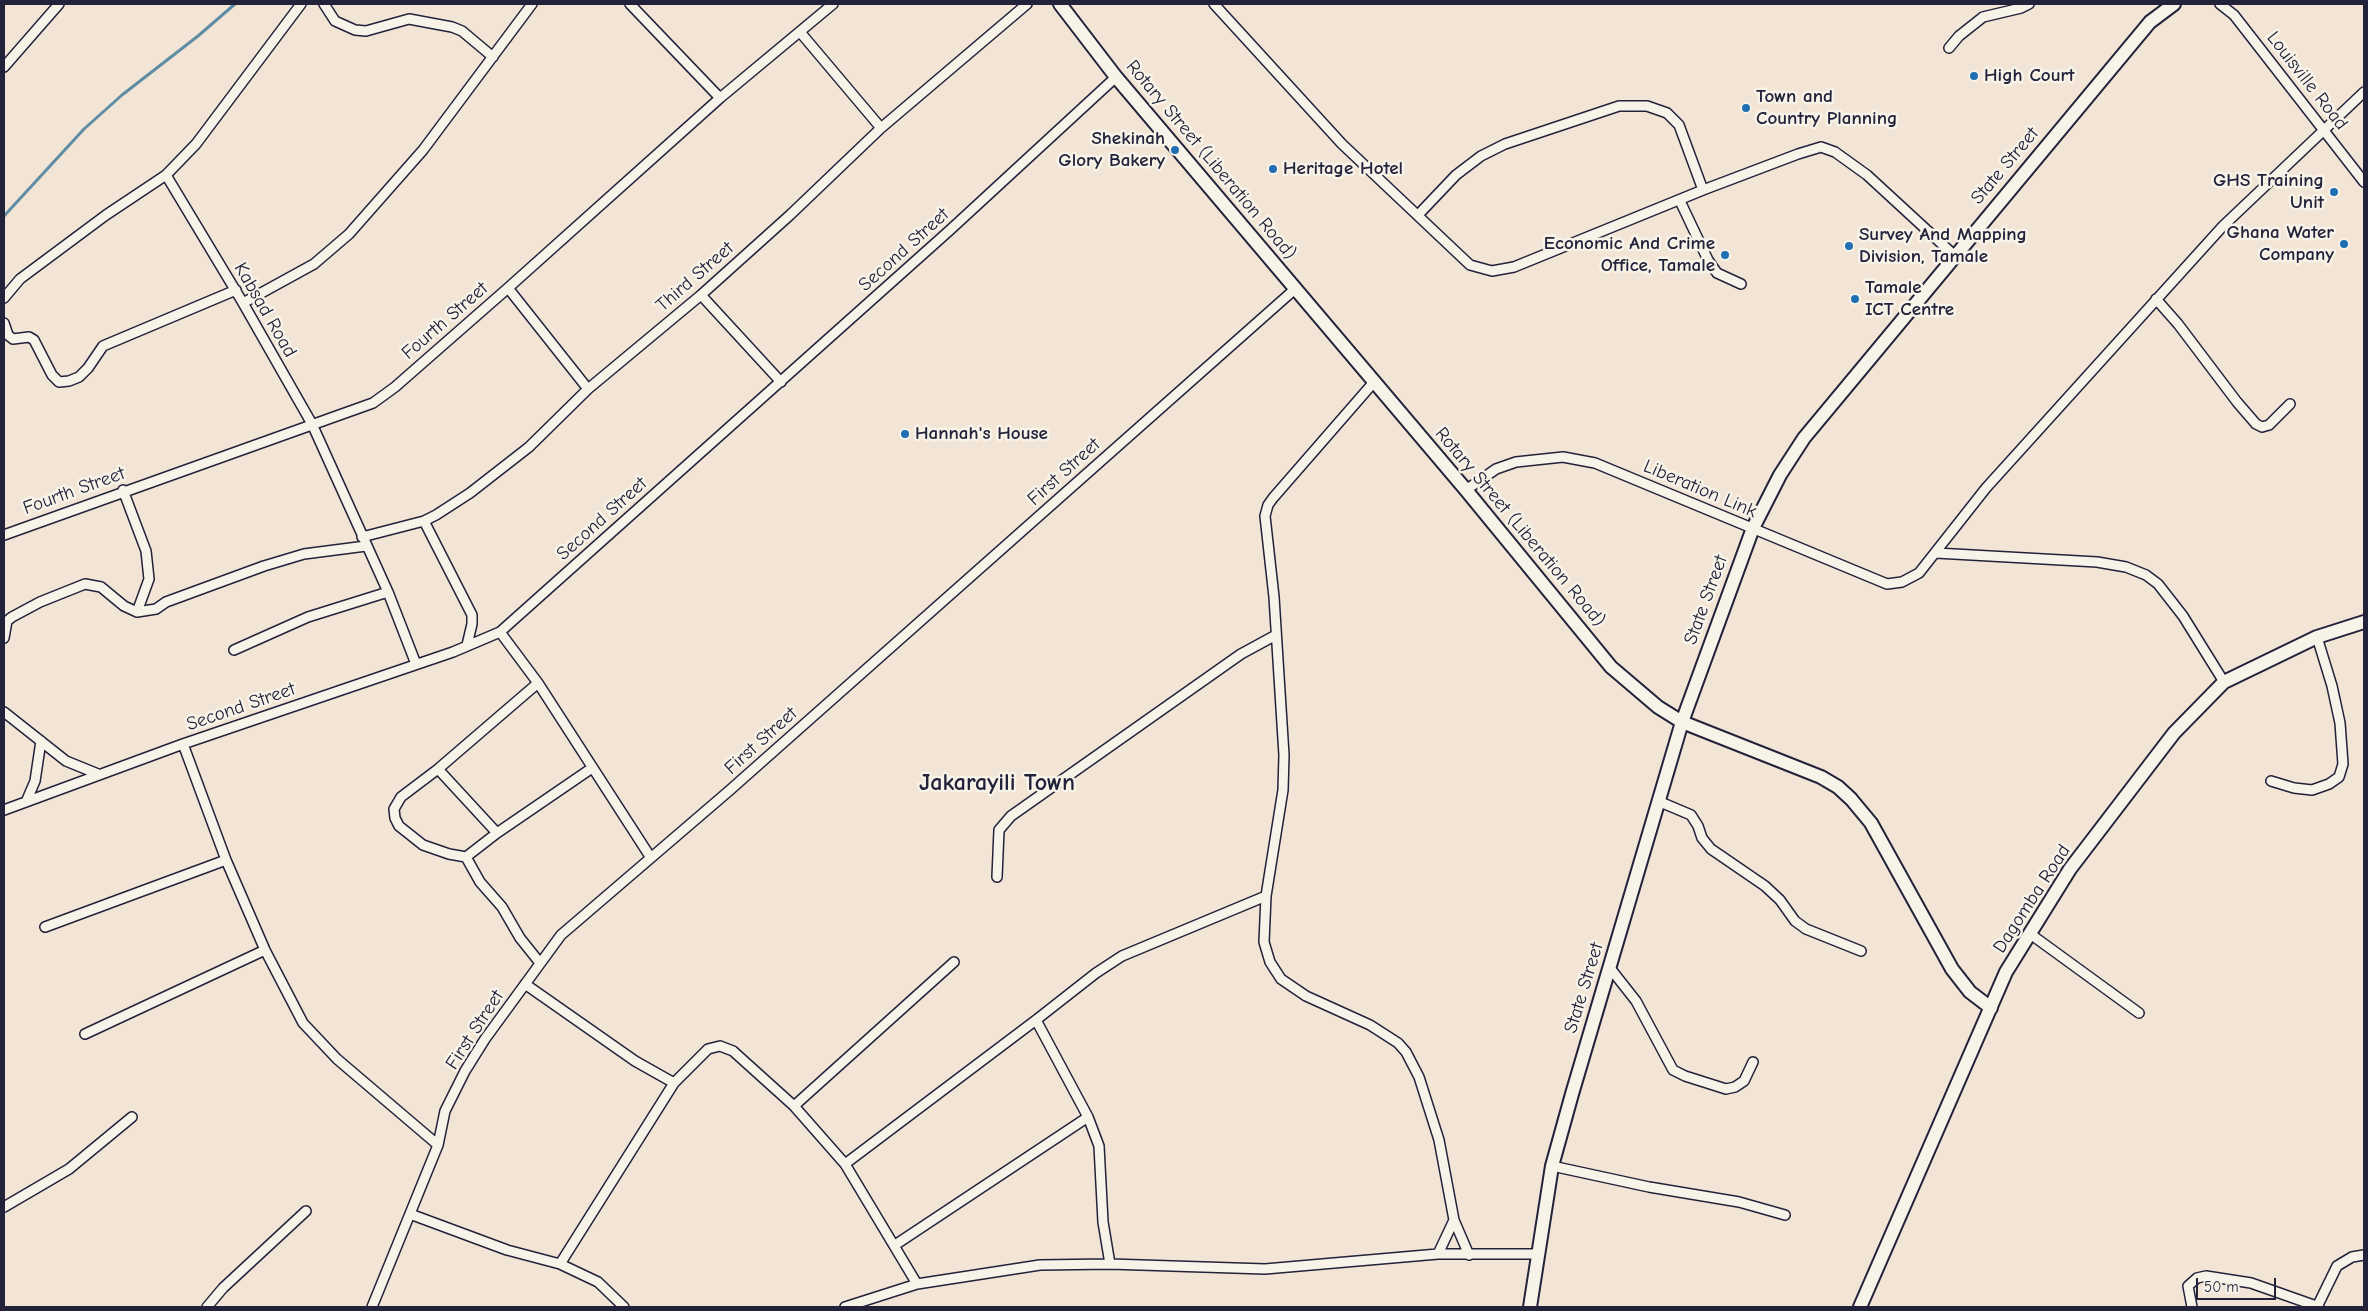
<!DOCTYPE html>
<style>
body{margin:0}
#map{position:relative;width:2368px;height:1311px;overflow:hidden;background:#f2e5d6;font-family:"Comic Neue",sans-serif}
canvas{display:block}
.frame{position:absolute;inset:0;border:5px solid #22223b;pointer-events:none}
.scale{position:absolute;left:2196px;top:1278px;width:80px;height:22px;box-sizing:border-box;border:2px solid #22223b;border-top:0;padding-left:6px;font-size:15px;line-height:18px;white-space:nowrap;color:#22223b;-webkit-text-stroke:4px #f7f3e8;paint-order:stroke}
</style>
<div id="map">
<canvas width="2368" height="1311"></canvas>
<div class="frame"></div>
<div class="scale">50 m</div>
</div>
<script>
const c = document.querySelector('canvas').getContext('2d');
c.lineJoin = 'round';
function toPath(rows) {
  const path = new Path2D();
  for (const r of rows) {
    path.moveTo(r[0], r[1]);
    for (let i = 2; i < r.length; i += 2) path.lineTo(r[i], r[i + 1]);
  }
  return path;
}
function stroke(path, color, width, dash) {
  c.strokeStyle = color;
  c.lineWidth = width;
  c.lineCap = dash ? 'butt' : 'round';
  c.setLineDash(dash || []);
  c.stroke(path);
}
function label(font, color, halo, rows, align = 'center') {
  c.font = font + ' "Comic Neue",sans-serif';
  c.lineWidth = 5;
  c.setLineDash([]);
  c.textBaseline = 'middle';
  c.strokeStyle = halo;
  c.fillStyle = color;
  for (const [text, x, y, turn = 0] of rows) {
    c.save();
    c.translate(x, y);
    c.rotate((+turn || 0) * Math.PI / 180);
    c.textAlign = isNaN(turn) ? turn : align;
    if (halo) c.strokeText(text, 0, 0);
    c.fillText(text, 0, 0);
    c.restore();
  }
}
const stream = toPath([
 [4,216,84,129,122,95,198,36,235,4]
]);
const street = toPath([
 [301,4,196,144,166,175,243,303,312,424,388,592,416,664],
 [324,4,335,21,355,30,366,31,409,19,452,27,462,31,493,57],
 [630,4,720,98],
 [1214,4,1342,144,1470,265,1492,271,1514,267,1703,190,1798,154,1821,147,1835,152,1867,175,1955,256],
 [2220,4,2234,15,2364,182],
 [800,32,881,128],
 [1949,48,1959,36,1983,17,2021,8,2029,4],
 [4,67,59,4],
 [1680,201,1708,260,1717,273,1741,284],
 [1418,215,1456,175,1481,156,1505,144,1619,106,1647,106,1667,113,1679,125,1703,190],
 [508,288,588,389],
 [701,295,781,382],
 [4,298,20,279,106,215,166,175],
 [2156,299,2178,324,2237,402,2256,424,2262,427,2269,425,2290,404],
 [243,303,314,264,349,234,423,150,532,4],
 [4,323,8,335,13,339,29,337,34,340,52,375,59,382,69,381,79,377,88,368,103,346,236,290],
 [1374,382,1273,498,1268,505,1265,516,1274,597,1284,755,1283,790,1266,896,1264,942,1270,962,1281,979,1306,996,1370,1025,1398,1043,1406,1052,1419,1077,1439,1140,1454,1220,1469,1255],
 [123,490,146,551,149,579,137,612],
 [1466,490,1496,469,1516,462,1563,457,1595,463,1887,584,1902,582,1919,573,1986,488,2223,226,2364,92],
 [424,521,472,615,472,624,467,645],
 [4,535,373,403,395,387,508,288,720,98,833,4],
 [362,537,424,521,436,515,470,493,529,447,588,389,701,295,790,215,881,128,1027,4],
 [1936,553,2097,562,2126,567,2146,575,2158,584,2183,616,2224,682],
 [500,632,538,683,651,858],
 [4,638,7,621,12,617,40,602,85,584,101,587,124,606,137,612,156,609,166,602,264,566,304,554,366,546],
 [234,650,308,617,388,592],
 [4,712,66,761,98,774],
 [183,744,226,860,265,950,303,1023,337,1059,438,1145],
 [438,769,497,833],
 [2271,781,2294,788,2312,790,2329,784,2339,777,2343,764,2340,723,2332,686,2317,637],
 [1658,801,1691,815,1698,826,1702,838,1711,849,1765,886,1780,900,1795,921,1806,929,1861,951],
 [26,802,35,781,41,741],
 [4,810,183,744,453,652,500,632,950,230,1116,77],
 [466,857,449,854,423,845,399,826,395,818,394,809,401,797,438,769,538,683],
 [997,877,999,830,1011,816,1241,654,1276,635],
 [45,927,226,860],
 [2029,933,2139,1013],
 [540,963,520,938,502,907,480,882,466,857,497,833,592,768],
 [1610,968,1636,1001,1673,1070,1685,1076,1726,1089,1735,1087,1744,1081,1753,1062],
 [525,984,635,1061,674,1083],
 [1036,1020,1088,1117,1099,1146,1103,1222,1110,1264],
 [85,1034,265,950],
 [794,1106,954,962],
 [845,1164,1036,1020,1096,973,1122,956,1266,896],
 [1552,1166,1649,1187,1739,1202,1785,1215],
 [4,1207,69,1169,132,1117],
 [410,1214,507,1250,560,1264,598,1282,624,1307],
 [895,1245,1088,1117],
 [1438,1254,1454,1220],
 [560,1264,674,1083,708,1049,720,1046,733,1051,794,1106,845,1164,917,1284],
 [207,1307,223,1288,306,1211],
 [372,1307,438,1145,445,1111,465,1071,485,1039,561,935,730,790,1295,289],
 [845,1307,917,1284,1040,1265,1110,1264,1265,1269,1438,1254,1538,1254],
 [2192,1307,2188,1286,2197,1278,2206,1276,2251,1283,2319,1307],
 [2317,1307,2337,1266,2352,1257,2364,1255]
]);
const secondary = toPath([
 [1060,4,1116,77,1466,490,1611,667,1658,707,1682,722,1821,777,1838,787,1851,799,1871,823,1952,969,1970,992,1991,1008],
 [1530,1307,1552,1166,1572,1094,1682,722,1753,528,1780,475,1804,438,2150,22,2174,4],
 [1860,1307,2006,972,2070,869,2174,733,2224,682,2317,637,2364,622]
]);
const markers = [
 [1974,76,5,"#1f6fb2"],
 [1746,108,5,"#1f6fb2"],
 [1175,150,5,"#1f6fb2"],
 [1273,169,5,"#1f6fb2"],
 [2334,192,5,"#1f6fb2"],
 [2344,244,5,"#1f6fb2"],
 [1849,246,5,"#1f6fb2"],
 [1725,255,5,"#1f6fb2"],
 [1855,299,5,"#1f6fb2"],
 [905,434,5,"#1f6fb2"]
];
const poiNames = [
 ["High Court",1984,76],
 ["Town and",1756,97],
 ["Country Planning",1756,119],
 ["Shekinah",1165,139,"right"],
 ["Glory Bakery",1165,161,"right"],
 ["Heritage Hotel",1283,169],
 ["GHS Training",2324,181,"right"],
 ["Unit",2324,203,"right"],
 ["Ghana Water",2334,233,"right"],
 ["Company",2334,255,"right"],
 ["Survey And Mapping",1859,235],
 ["Division, Tamale",1859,257],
 ["Economic And Crime",1715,244,"right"],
 ["Office, Tamale",1715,266,"right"],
 ["Tamale",1865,288],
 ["ICT Centre",1865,310],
 ["Hannah's House",915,434]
];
const streetNames = [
 ["Louisville Road",2307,81,52],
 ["Rotary Street (Liberation Road)",1211,160,50],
 ["State Street",2005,166,-50],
 ["Second Street",904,250,-42],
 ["Third Street",695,277,-41],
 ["Kabsad Road",265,310,60],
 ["Fourth Street",445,321,-41],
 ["First Street",1064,472,-42],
 ["Liberation Link",1700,489,23],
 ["Fourth Street",74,491,-20],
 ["Second Street",602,519,-42],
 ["Rotary Street (Liberation Road)",1520,527,50],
 ["State Street",1706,600,-70],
 ["Second Street",241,707,-19],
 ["First Street",761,741,-42],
 ["Dagomba Road",2032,899,-57],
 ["State Street",1584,988,-73],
 ["First Street",475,1030,-57]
];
const districtNames = [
 ["Jakarayili Town",997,783]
];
stroke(stream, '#608da4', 3);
stroke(street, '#22223b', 12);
stroke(secondary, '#22223b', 16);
stroke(street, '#f7f3e8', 9);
stroke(secondary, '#f7f3e8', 12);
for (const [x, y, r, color] of markers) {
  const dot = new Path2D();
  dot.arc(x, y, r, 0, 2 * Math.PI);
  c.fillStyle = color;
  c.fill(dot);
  stroke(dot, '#f7f3e8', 2);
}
label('bold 19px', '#22223b', '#f7f3e8', poiNames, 'left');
label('19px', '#22223b', '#f7f3e8', streetNames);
label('bold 24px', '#22223b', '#f7f3e8', districtNames);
</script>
